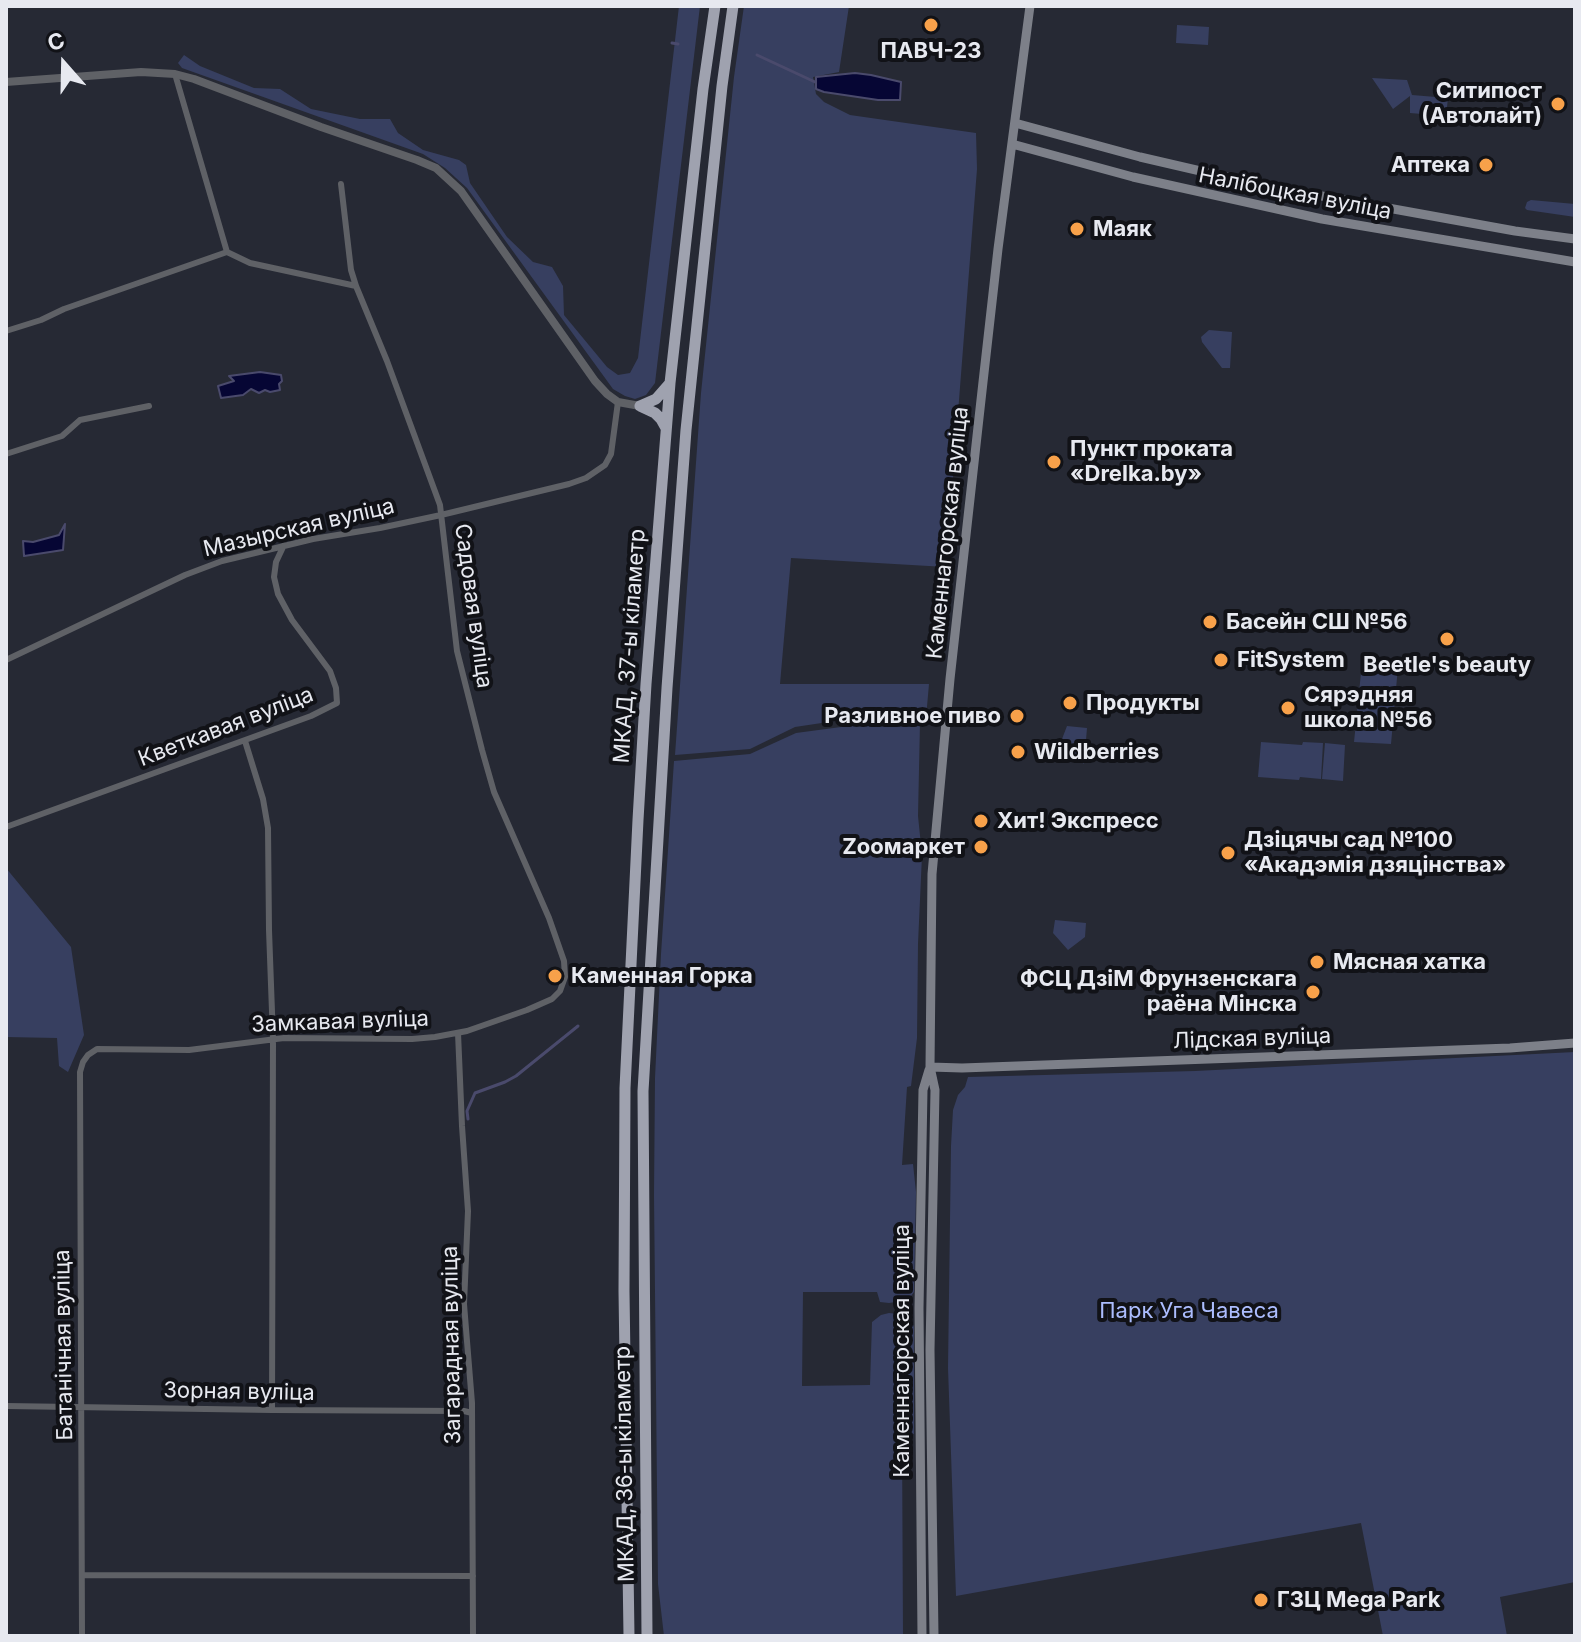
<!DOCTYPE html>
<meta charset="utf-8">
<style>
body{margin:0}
#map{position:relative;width:1581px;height:1642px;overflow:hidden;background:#262934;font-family:Inter,sans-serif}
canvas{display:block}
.frame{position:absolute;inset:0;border:8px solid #e7e9f0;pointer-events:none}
.north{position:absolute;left:24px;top:24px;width:80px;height:80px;-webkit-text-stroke:6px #111217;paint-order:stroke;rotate:340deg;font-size:22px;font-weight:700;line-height:32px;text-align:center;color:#e7e9f0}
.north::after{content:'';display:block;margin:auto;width:28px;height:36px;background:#e7e9f0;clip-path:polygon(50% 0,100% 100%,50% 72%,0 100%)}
</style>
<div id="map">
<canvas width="1581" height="1642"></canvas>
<div class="frame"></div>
<div class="north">С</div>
</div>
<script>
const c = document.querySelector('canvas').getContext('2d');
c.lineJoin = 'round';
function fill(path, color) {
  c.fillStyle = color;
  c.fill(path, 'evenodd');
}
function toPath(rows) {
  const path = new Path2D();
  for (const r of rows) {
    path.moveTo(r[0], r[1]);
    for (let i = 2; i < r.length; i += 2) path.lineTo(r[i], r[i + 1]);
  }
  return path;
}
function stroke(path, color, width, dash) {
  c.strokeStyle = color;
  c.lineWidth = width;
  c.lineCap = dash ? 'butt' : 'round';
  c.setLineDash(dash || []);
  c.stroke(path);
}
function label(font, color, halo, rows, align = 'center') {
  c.font = font + ' Inter,sans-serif';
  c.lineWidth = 8;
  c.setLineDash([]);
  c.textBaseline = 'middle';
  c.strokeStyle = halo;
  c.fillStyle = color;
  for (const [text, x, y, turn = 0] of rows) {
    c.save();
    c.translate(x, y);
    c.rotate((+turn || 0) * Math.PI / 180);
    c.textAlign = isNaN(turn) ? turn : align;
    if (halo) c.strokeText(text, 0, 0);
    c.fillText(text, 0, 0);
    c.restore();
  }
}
const green = toPath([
 [679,6,700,6,655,383,646,395,635,399,625,396,613,389,467,188,445,168,423,154,182,68,178,63,184,55,200,66,254,88,280,89,311,109,360,119,390,119,398,133,423,150,459,160,466,165,470,183,507,237,533,262,552,267,563,286,564,315,607,367,618,375,630,373,638,358],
 [744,6,849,6,839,72,813,77,816,94,824,102,850,115,976,133,977,169,946,567,791,558,780,684,929,684,926,718,875,715,795,727,750,749,675,755,701,393,734,77],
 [1177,25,1209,27,1208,45,1176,43],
 [1372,78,1407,80,1412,95,1448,98,1446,116,1410,113,1410,96,1393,109],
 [1531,200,1575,204,1575,217,1527,210,1525,208,1527,202],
 [1209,330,1232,332,1230,368,1222,368,1202,342,1201,337],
 [1362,663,1398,667,1391,744,1354,742],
 [871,723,920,723,918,816,922,855,918,944,917,1038,911,1086,907,1087,902,1165,913,1164,916,1192,914,1292,908,1300,889,1303,880,1302,877,1292,803,1292,802,1386,870,1385,872,1322,881,1315,889,1313,898,1314,912,1322,914,1327,914,1434,902,1432,903,1636,664,1636,658,1584,654,1195,655,1078,661,954,674,761,750,754,796,733],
 [1067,726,1087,728,1084,764,1062,739],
 [1261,742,1302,745,1303,742,1323,743,1321,779,1300,777,1299,780,1258,777],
 [1325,743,1345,745,1343,781,1322,779],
 [6,868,71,947,84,1035,68,1072,59,1066,57,1038,6,1037],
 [1055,920,1086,923,1085,937,1068,950,1053,933],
 [1575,1052,1575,1582,1500,1597,1507,1636,1383,1636,1361,1523,956,1596,948,1368,951,1146,953,1110,958,1095,965,1087,968,1077,1195,1071]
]);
const water = toPath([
 [855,73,871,75,901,82,900,100,878,100,824,92,816,89,816,77,855,73],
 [260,372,281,375,282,381,279,384,280,390,270,392,265,390,259,393,251,389,243,395,221,398,218,386,234,381,229,376,260,372],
 [65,524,63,550,24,556,23,541,33,542,59,535,65,524]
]);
const stream = toPath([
 [672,43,678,44],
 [757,55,815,82],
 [468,1119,467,1111,475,1093,505,1082,516,1076,578,1026]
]);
const minor = toPath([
 [175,74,227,252],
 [227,252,250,263,356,286],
 [6,331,41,320,64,309,227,252],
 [6,454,62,436,80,420,149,406],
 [6,660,185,575,222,561,313,539,380,528,441,515,569,484,586,478,605,465,611,454,618,402],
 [245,741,263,799,268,828,269,930,273,1039,272,1410],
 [6,827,311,716,337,703,336,688,330,671,292,620,278,594,274,577,276,562,284,545],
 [458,1033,462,1126,468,1211,464,1304,472,1403,473,1636],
 [6,1406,272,1410,464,1411,472,1413],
 [83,1575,473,1576],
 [82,1636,80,1072,83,1062,88,1055,97,1049,189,1050,284,1038,412,1039,435,1037,467,1031,527,1010,552,999,560,991,565,977,564,961,549,918,494,792,482,750,457,651,440,505,387,361,356,286,351,270,341,184]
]);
const tertiary = toPath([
 [6,82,141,72,175,74,194,79,321,127,417,160,436,168,461,191,595,381,607,394,618,402,640,406]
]);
const secondary = toPath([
 [1015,123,1140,157,1261,185,1515,231,1575,239],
 [1012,144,1133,177,1322,219,1575,262],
 [930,1067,962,1068,1510,1048,1575,1043],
 [922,1636,919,1308,923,1090,929,1070],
 [934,1636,930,1350,935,1090,930,1067,932,874,950,679,983,382,998,249,1030,6]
]);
const trunk = toPath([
 [640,406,656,399,670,383],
 [640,406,655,413,661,419,666,428],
 [629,1636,624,1291,625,1088,638,820,646,684,670,383,703,89,715,6],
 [647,1636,643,1091,667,688,686,430,722,86,733,6]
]);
const markers = [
 [931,25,8,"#f8a14a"],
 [1558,104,8,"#f8a14a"],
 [1486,165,8,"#f8a14a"],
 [1077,229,8,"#f8a14a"],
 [1054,462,8,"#f8a14a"],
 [1210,622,8,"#f8a14a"],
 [1447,639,8,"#f8a14a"],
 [1221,660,8,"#f8a14a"],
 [1070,703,8,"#f8a14a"],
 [1288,708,8,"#f8a14a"],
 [1017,716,8,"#f8a14a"],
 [1018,752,8,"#f8a14a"],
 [981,821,8,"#f8a14a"],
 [981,847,8,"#f8a14a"],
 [1228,853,8,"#f8a14a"],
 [1317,962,8,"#f8a14a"],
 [555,976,8,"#f8a14a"],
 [1313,992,8,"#f8a14a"],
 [1261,1600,8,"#f8a14a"]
];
const poiNames = [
 ["ПАВЧ-23",931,51,"center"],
 ["Ситипост",1542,91,"right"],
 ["(Автолайт)",1542,116,"right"],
 ["Аптека",1470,165,"right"],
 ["Маяк",1093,229],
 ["Пункт проката",1070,449],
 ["«Drelka.by»",1070,474],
 ["Басейн СШ №56",1226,622],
 ["FitSystem",1237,660],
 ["Beetle's beauty",1447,665,"center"],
 ["Сярэдняя",1304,695],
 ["школа №56",1304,720],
 ["Продукты",1086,703],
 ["Разливное пиво",1001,716,"right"],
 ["Wildberries",1034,752],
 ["Хит! Экспресс",997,821],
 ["Дзіцячы сад №100",1244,840],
 ["«Акадэмія дзяцінства»",1244,865],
 ["Zooмаркет",965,847,"right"],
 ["Мясная хатка",1333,962],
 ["Каменная Горка",571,976],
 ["ФСЦ ДзіМ Фрунзенскага",1297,979,"right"],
 ["раёна Мінска",1297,1004,"right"],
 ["ГЗЦ Mega Park",1277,1600]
];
const streetNames = [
 ["Налібоцкая вуліца",1295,194,11],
 ["Мазырская вуліца",299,528,-13],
 ["Каменнагорская вуліца",948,533,-84],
 ["Садовая вуліца",473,606,82],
 ["МКАД, 37-ы кіламетр",630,646,-86],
 ["Кветкавая вуліца",226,727,-21],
 ["Замкавая вуліца",340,1022,-2],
 ["Лідская вуліца",1252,1039,-2],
 ["Батанічная вуліца",64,1345,-91],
 ["Загарадная вуліца",452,1345,-91],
 ["Каменнагорская вуліца",902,1351,-90],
 ["Зорная вуліца",239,1392,1],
 ["МКАД, 36-ы кіламетр",625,1464,-91]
];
const parkNames = [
 ["Парк Уга Чавеса",1189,1311]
];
fill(green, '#373f60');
fill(water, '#060634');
stroke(water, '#4a4a6c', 2);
stroke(stream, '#4a4a6c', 3);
stroke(minor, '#5f6166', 6);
stroke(tertiary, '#5f6166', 8);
stroke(secondary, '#7d8089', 9);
stroke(trunk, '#9fa2af', 11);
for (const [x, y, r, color] of markers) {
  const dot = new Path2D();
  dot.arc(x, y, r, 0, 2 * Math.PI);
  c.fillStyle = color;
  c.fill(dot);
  stroke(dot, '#111217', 3);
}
label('bold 22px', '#e7e9f0', '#111217', poiNames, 'left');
label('22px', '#e7e9f0', '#111217', streetNames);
label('22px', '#acbdfe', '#111217', parkNames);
</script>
